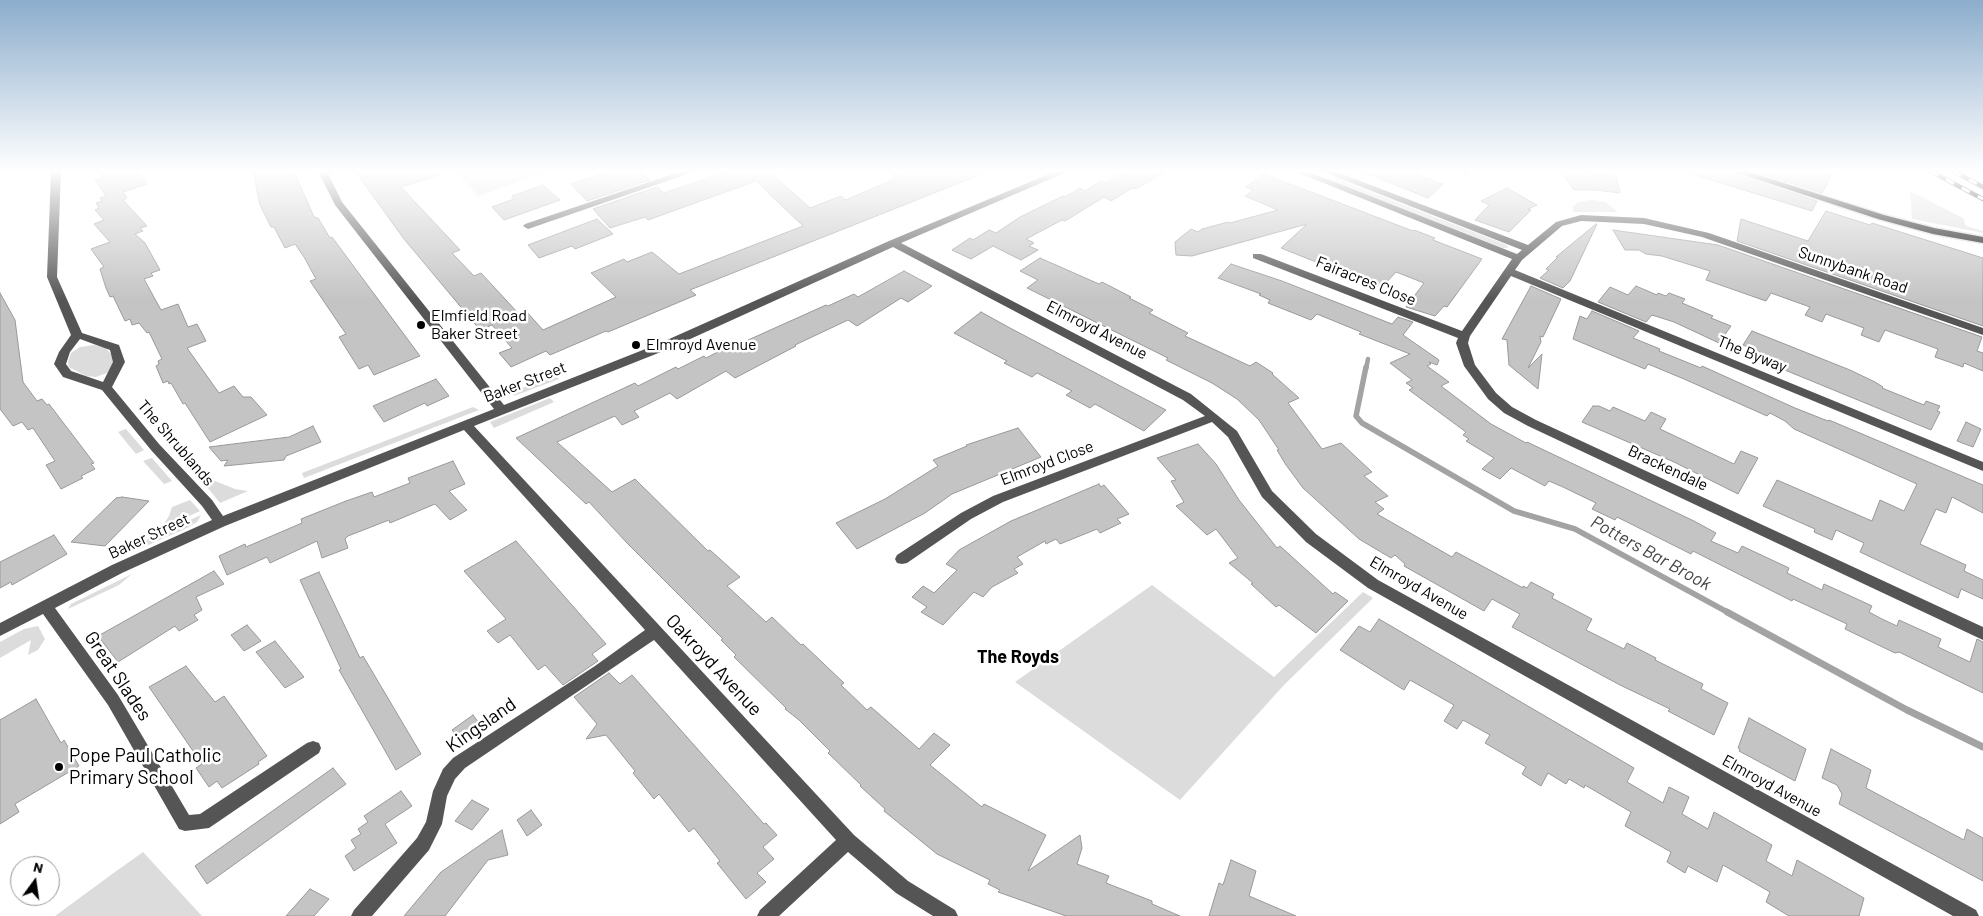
<!DOCTYPE html>
<style>
body{margin:0}
#map{position:relative;width:1983px;height:916px;overflow:hidden;background:#fff;font-family:Barlow,sans-serif}
canvas{display:block}
.north{position:absolute;left:10px;top:856px;width:50px;height:50px;box-sizing:border-box;background:#fff;border:1px solid #999;border-radius:50%;rotate:14deg;font-size:14px;font-weight:700;line-height:20px;text-align:center;color:#000}
.north::after{content:'';display:block;margin:auto;width:18px;height:22px;background:#000;clip-path:polygon(50% 0,100% 100%,50% 72%,0 100%)}
</style>
<div id="map">
<canvas width="1983" height="916"></canvas>
<div class="north">N</div>
</div>
<script>
const c = document.querySelector('canvas').getContext('2d');
c.lineJoin = 'round';
function fill(path, color) {
  c.fillStyle = color;
  c.fill(path, 'evenodd');
}
function toPath(rows) {
  const path = new Path2D();
  for (const r of rows) {
    path.moveTo(r[0], r[1]);
    for (let i = 2; i < r.length; i += 2) path.lineTo(r[i], r[i + 1]);
  }
  return path;
}
function stroke(path, color, width, dash) {
  c.strokeStyle = color;
  c.lineWidth = width;
  c.lineCap = dash ? 'butt' : 'round';
  c.setLineDash(dash || []);
  c.stroke(path);
}
function label(font, color, halo, rows, align = 'center') {
  c.font = font + ' Barlow,sans-serif';
  c.lineWidth = 5;
  c.setLineDash([]);
  c.textBaseline = 'middle';
  c.strokeStyle = halo;
  c.fillStyle = color;
  for (const [text, x, y, turn = 0] of rows) {
    c.save();
    c.translate(x, y);
    c.rotate((+turn || 0) * Math.PI / 180);
    c.textAlign = isNaN(turn) ? turn : align;
    if (halo) c.strokeText(text, 0, 0);
    c.fillText(text, 0, 0);
    c.restore();
  }
}
const green = toPath([
 [455,171,549,171,478,196],
 [1335,178,1507,245,1508,248,1503,248,1334,182],
 [1910,191,1963,218,1966,226,1983,231,1983,233,1912,219],
 [1592,200,1605,202,1618,212,1573,212,1573,206,1579,202],
 [94,345,106,348,113,357,113,364,107,373,96,377,86,376,69,367,68,362,71,353,80,347],
 [556,375,559,379,514,396,512,392],
 [550,398,554,402,494,428,490,422],
 [473,407,479,410,304,478,302,473],
 [126,429,144,450,136,454,118,432],
 [184,451,198,467,212,478,198,479,177,455],
 [152,458,172,481,164,484,143,461],
 [215,481,235,489,248,491,220,503,203,482],
 [190,500,200,511,161,529,169,516,172,507],
 [201,515,197,522,189,527,137,550,135,545],
 [132,574,119,585,68,609,71,604],
 [1152,585,1274,677,1363,592,1373,598,1284,685,1180,800,1015,682],
 [38,626,45,639,38,650,28,655,31,640,0,658,0,642,24,629],
 [143,852,202,916,55,916,115,872]
]);
const streamFar2 = toPath([
 [1466,174,1469,171],
 [1366,369,1368,359]
]);
const streamFar1 = toPath([
 [1366,367,1356,416,1362,423,1514,511,1575,529,1729,613]
]);
const stream = toPath([
 [1727,612,1907,710,1983,747]
]);
const building = toPath([
 [98,171,138,171,147,184,123,192,127,198,123,200,147,226,140,228,143,231,135,234,145,243,160,270,151,273,153,276,144,279,161,310,178,304,188,327,197,324,206,341,187,348,219,393,234,386,243,397,251,397,267,415,210,442,185,403,183,404,171,383,169,384,168,381,163,383,156,366,159,364,158,361,162,359,149,332,147,333,139,323,132,325,130,319,125,321,113,296,110,297,106,288,100,269,104,267,91,249,110,242,94,224,104,220,95,210,99,208,96,203,102,201,100,198,106,196,95,180,102,178,98,171],
 [253,171,294,171,314,217,318,218,330,238,332,237,420,356,374,375,368,365,359,369,339,337,346,334,310,281,316,279,304,257,295,244,285,248,274,227,271,227,260,205,253,171],
 [355,171,438,171,439,175,401,187,460,250,452,253,474,276,481,273,518,313,525,310,543,330,616,297,591,273,624,259,627,262,652,252,679,274,803,226,756,181,648,220,645,217,610,228,593,209,657,187,664,193,728,171,778,171,778,173,773,175,810,208,841,196,846,200,896,178,887,171,987,172,690,290,696,295,608,332,606,331,550,355,546,351,511,367,499,353,512,348,492,325,480,330,404,239,355,171],
 [610,171,640,171,650,180,587,201,571,184,610,171],
 [1126,171,1167,171,1136,189,1132,188,1111,201,1104,197,1065,221,1062,220,1026,239,1034,243,1029,246,1038,250,1021,260,993,246,971,259,952,250,970,238,973,240,989,230,996,233,1020,217,1063,196,1065,197,1080,188,1085,191,1101,181,1105,183,1126,171],
 [1361,171,1407,171,1443,184,1428,198,1361,171],
 [1560,171,1585,171,1616,176,1620,193,1596,190,1574,190,1560,171],
 [1695,171,1730,171,1817,201,1812,211,1695,175,1695,171],
 [1753,171,1834,171,1822,193,1753,171],
 [1264,174,1413,231,1414,230,1435,238,1433,240,1482,259,1447,307,1444,306,1435,316,1406,307,1424,283,1396,272,1381,288,1281,248,1307,224,1192,256,1176,255,1175,242,1191,229,1198,232,1202,229,1228,222,1230,223,1278,210,1245,196,1253,190,1246,187,1264,174],
 [543,185,560,200,504,220,492,207,514,199,512,196,543,185],
 [1507,188,1537,205,1528,209,1531,210,1509,232,1475,220,1489,205,1481,201,1507,188],
 [1826,211,1870,225,1872,223,1983,258,1983,326,1737,241,1741,219,1808,241,1826,211],
 [597,219,613,234,575,249,572,246,539,258,528,245,597,219],
 [1596,224,1597,224,1570,281,1563,288,1540,278,1549,270,1546,269,1558,257,1556,257,1596,224],
 [1613,230,1718,245,1982,337,1977,351,1983,353,1983,371,1964,363,1963,367,1935,357,1938,349,1885,330,1879,342,1861,335,1864,328,1826,314,1822,322,1805,315,1810,307,1771,293,1766,301,1706,280,1710,271,1662,256,1646,254,1639,250,1625,250,1613,230],
 [1040,258,1099,284,1102,282,1131,297,1129,298,1153,310,1149,313,1188,333,1185,336,1250,366,1256,362,1273,373,1272,374,1299,398,1288,403,1322,449,1341,443,1372,472,1364,476,1388,496,1375,502,1384,509,1377,514,1452,557,1456,552,1523,588,1523,586,1527,588,1531,582,1554,594,1552,598,1592,619,1586,630,1624,649,1627,643,1656,658,1655,660,1703,684,1701,689,1728,703,1714,735,1668,711,1670,709,1620,685,1512,627,1520,614,1492,599,1484,611,1404,566,1405,564,1395,555,1391,558,1359,539,1303,488,1286,465,1277,450,1279,450,1259,420,1237,399,1212,383,1166,360,1168,358,1027,288,1038,280,1020,271,1040,258],
 [1231,264,1282,281,1392,324,1398,317,1413,322,1403,335,1439,360,1437,365,1429,362,1431,364,1427,366,1449,382,1441,386,1491,424,1526,443,1527,442,1694,521,1716,533,1711,541,1738,553,1742,546,1789,568,1787,573,1822,590,1824,584,1857,599,1872,606,1869,612,1882,619,1897,626,1899,620,1941,639,1938,647,1970,662,1977,639,1983,642,1983,693,1899,652,1895,653,1845,629,1847,624,1793,599,1792,601,1693,551,1691,554,1617,517,1615,520,1592,509,1596,503,1563,487,1549,481,1545,486,1511,468,1500,479,1482,469,1494,458,1466,441,1469,439,1463,435,1466,432,1409,390,1413,388,1406,383,1412,380,1390,363,1410,354,1359,334,1361,332,1317,314,1311,320,1268,303,1270,300,1259,295,1261,294,1218,278,1231,264],
 [904,271,932,286,908,302,901,298,857,326,848,320,795,345,796,346,735,378,726,371,677,399,670,393,634,411,639,417,622,425,615,416,557,442,612,492,635,479,708,551,710,550,740,577,727,586,766,622,772,617,801,645,803,644,844,683,841,685,867,710,871,707,919,749,934,733,950,745,930,765,982,807,984,804,1046,835,1028,871,1080,835,1082,848,1077,864,1109,876,1106,883,1152,901,1152,904,1180,916,1066,916,998,892,1000,890,988,884,990,880,937,854,884,811,885,809,860,786,861,785,828,753,830,751,799,720,785,709,786,708,734,657,736,655,721,640,723,639,627,543,589,502,586,504,516,438,635,383,638,386,676,367,678,369,704,356,706,358,735,343,737,345,826,305,828,306,854,294,858,297,904,271],
 [1531,286,1561,299,1543,337,1540,336,1541,342,1528,368,1542,354,1538,389,1509,365,1507,340,1502,339,1531,286],
 [1636,286,1657,295,1658,293,1666,296,1669,293,1685,299,1682,303,1713,316,1711,318,1731,326,1719,343,1674,322,1652,315,1646,322,1598,302,1610,287,1628,295,1636,286],
 [0,293,15,320,23,382,37,401,42,399,47,405,49,404,94,463,91,464,95,469,81,476,83,478,61,489,46,465,55,461,33,428,28,430,22,422,13,426,0,409,0,293],
 [1592,311,1639,331,1633,338,1660,349,1659,351,1701,368,1702,366,1795,408,1828,421,1829,420,1983,485,1983,513,1952,497,1946,513,1936,509,1920,544,1966,565,1964,571,1983,580,1983,599,1961,589,1958,598,1860,552,1864,543,1836,530,1832,540,1814,532,1815,529,1763,506,1777,480,1872,521,1880,500,1904,511,1917,484,1794,429,1785,421,1770,413,1767,416,1684,379,1648,364,1645,369,1573,339,1580,316,1587,319,1592,311],
 [981,312,1010,328,1166,410,1144,431,1095,404,1090,408,1066,395,1072,391,1037,373,1032,377,1004,363,1007,361,954,333,981,312],
 [1752,331,1850,370,1875,382,1883,387,1882,388,1924,405,1926,401,1940,406,1937,411,1940,412,1931,430,1758,359,1762,353,1743,345,1752,331],
 [436,379,449,396,427,406,425,403,384,422,373,406,436,379],
 [1593,406,1599,406,1610,411,1613,407,1645,421,1651,412,1666,419,1660,429,1734,464,1741,451,1758,458,1738,494,1674,462,1582,422,1593,406],
 [1966,422,1981,429,1973,447,1957,441,1966,422],
 [313,426,321,442,286,456,284,460,224,466,228,460,221,461,209,447,289,437,313,426],
 [1018,428,1041,457,952,494,925,513,857,549,836,523,885,499,938,466,933,460,967,446,966,445,1018,428],
 [1198,444,1216,464,1239,500,1277,548,1280,546,1333,594,1335,592,1348,601,1316,633,1279,605,1276,607,1251,584,1253,583,1229,563,1238,558,1216,529,1207,535,1176,506,1184,502,1171,481,1176,480,1157,458,1198,444],
 [453,461,465,484,449,491,467,510,450,520,435,504,390,523,389,520,348,536,345,539,348,548,322,558,317,541,270,563,267,557,227,575,219,556,245,544,246,547,302,523,301,519,346,501,372,492,374,497,410,483,408,478,453,461],
 [1099,484,1101,487,1104,485,1129,514,1117,519,1121,523,1100,533,1097,529,1060,544,1056,539,1046,544,1045,541,1017,557,1023,564,1014,569,1018,573,992,587,983,597,974,592,943,625,921,612,927,607,912,597,923,586,934,593,957,570,946,564,959,550,1011,521,1099,484],
 [122,497,149,501,105,546,71,542,116,498,122,497],
 [54,535,67,554,12,585,11,582,0,588,0,562,54,535],
 [516,541,606,644,592,654,598,661,563,685,545,665,538,670,510,635,498,643,487,631,506,619,464,571,516,541],
 [214,571,224,584,196,597,202,610,194,615,198,620,179,631,175,626,118,662,98,636,214,571],
 [319,572,360,658,363,656,421,754,396,770,339,670,341,669,300,580,319,572],
 [1379,619,1634,768,1627,782,1663,803,1669,787,1689,797,1682,814,1708,829,1714,812,1772,845,1766,861,1792,876,1797,860,1864,898,1859,916,1789,916,1766,902,1770,892,1723,865,1717,882,1688,866,1685,873,1667,862,1671,852,1625,826,1631,812,1585,785,1584,788,1569,779,1566,784,1548,773,1541,786,1522,774,1526,767,1485,743,1490,735,1463,720,1457,729,1444,721,1454,705,1410,680,1404,690,1340,650,1359,626,1370,632,1379,619],
 [247,625,261,641,244,651,231,635,247,625],
 [275,641,304,677,285,688,256,652,275,641],
 [186,666,215,702,224,696,267,756,258,762,259,764,222,788,217,781,209,787,196,768,202,764,149,687,186,666],
 [609,673,620,684,632,675,764,824,766,823,777,835,763,847,774,859,757,873,766,882,746,899,717,863,720,861,694,828,689,832,659,794,654,799,633,773,635,771,606,735,586,739,597,724,574,697,609,673],
 [36,699,61,743,64,740,79,766,15,804,19,812,0,824,0,720,36,699],
 [473,715,485,731,464,745,452,730,473,715],
 [1749,718,1806,749,1795,781,1739,751,1740,749,1738,748,1749,718],
 [1831,749,1871,770,1866,788,1964,840,1967,829,1983,838,1983,881,1839,804,1842,794,1837,785,1822,778,1831,749],
 [333,768,346,784,207,884,195,866,333,768],
 [401,791,412,806,385,824,397,843,354,871,345,856,356,848,351,840,361,834,358,829,368,822,364,816,401,791],
 [472,800,489,809,472,830,455,821,472,800],
 [531,810,542,825,527,836,517,820,531,810],
 [502,830,508,855,488,860,445,916,404,916,441,872,502,830],
 [1231,860,1256,871,1249,896,1296,916,1209,916,1219,883,1223,885,1231,860],
 [310,889,329,899,314,916,286,916,310,889]
]);
const minor = toPath([
 [51,171,61,171,57,277,82,333,119,345,125,362,112,387,159,444,212,500,223,516,494,409,335,205,318,171,327,171,342,202,504,405,658,344,889,241,1056,171,1069,171,901,243,1191,394,1237,431,1272,491,1316,534,1378,580,1976,910,1979,916,1953,916,1368,588,1306,542,1262,497,1228,437,1212,422,1003,502,971,519,907,563,902,564,897,563,895,559,897,555,961,513,993,496,1205,416,1183,400,893,247,666,350,474,426,854,835,908,881,955,910,958,916,933,916,896,893,848,852,779,916,757,916,760,910,836,840,654,640,465,768,455,779,447,796,442,824,429,850,372,916,351,916,354,910,417,838,426,822,433,791,443,769,453,758,595,666,645,630,464,430,225,526,122,573,55,608,118,695,189,815,200,814,307,743,313,741,319,743,321,748,319,753,209,828,185,831,179,829,108,705,43,614,0,636,0,623,112,565,212,520,202,506,151,450,102,390,63,377,54,364,59,352,71,335,47,277,51,171],
 [80,339,110,350,113,362,103,382,71,371,66,364,70,352,80,339],
 [682,171,696,171,531,228,528,229,523,226,525,224,682,171],
 [1294,171,1307,171,1517,254,1522,250,1321,171,1334,171,1528,245,1556,222,1581,215,1644,218,1709,233,1983,328,1983,335,1702,237,1644,224,1581,221,1562,226,1522,260,1515,270,1983,462,1983,471,1511,276,1470,336,1468,343,1475,365,1496,393,1512,407,1536,420,1983,627,1983,640,1528,426,1504,413,1488,399,1464,366,1456,343,1458,338,1253,258,1253,254,1261,254,1462,331,1512,259,1294,171]
]);
const major = toPath([
 [1732,171,1746,171,1884,215,1934,228,1983,237,1983,243,1933,234,1878,219,1732,171]
]);
const rail = toPath([
 [1930,171,1983,199],
 [1953,171,1983,187]
]);
const markers = [
 [421,325,5,"#000"],
 [636,345,5,"#000"],
 [59,767,5,"#000"]
];
const streetNames = [
 ["Sunnybank Road",1853,270,19],
 ["Fairacres Close",1366,281,22],
 ["Elmroyd Avenue",1097,330,27],
 ["The Byway",1752,354,22],
 ["Baker Street",525,382,-21],
 ["The Shrublands",176,443,49],
 ["Elmroyd Close",1047,463,-21],
 ["Brackendale",1668,468,25],
 ["Baker Street",149,536,-25],
 ["Elmroyd Avenue",1419,588,30],
 ["Elmroyd Avenue",1772,786,29]
];
const poiNames = [
 ["Elmfield Road",431,316],
 ["Baker Street",431,334],
 ["Elmroyd Avenue",646,345]
];
const waterNames = [
 ["Potters Bar Brook",1651,553,29]
];
const neighbourhoodNames = [
 ["The Royds",1018,657]
];
const nearStreetnames = [
 ["Oakroyd Avenue",714,665,47],
 ["Great Slades",118,676,56],
 ["Kingsland",481,725,-35]
];
const nearPoinames = [
 ["Pope Paul Catholic",69,756],
 ["Primary School",69,778]
];
fill(green, '#dcdcdc');
stroke(streamFar2, '#a3a3a3', 4.5);
stroke(streamFar1, '#a3a3a3', 5.5);
stroke(stream, '#a3a3a3', 7);
fill(building, '#c4c4c4');
stroke(building, '#999', 1);
stroke(major, '#dbdbdb', 3);
fill(minor, '#555');
fill(major, '#000');
stroke(rail, '#000', 4.5);
stroke(rail, '#fff', 3, [9]);
const sky = c.createLinearGradient(0, 0, 0, 300);
sky.addColorStop(0, '#8cadcc');
sky.addColorStop(0.57, '#fff');
sky.addColorStop(1, '#ffffff00');
c.fillStyle = sky;
c.fillRect(0, 0, 1983, 300);
for (const [x, y, r, color] of markers) {
  const dot = new Path2D();
  dot.arc(x, y, r, 0, 2 * Math.PI);
  c.fillStyle = color;
  c.fill(dot);
  stroke(dot, '#fff', 2);
}
label('16px', '#000', '#fff', streetNames);
label('16px', '#000', '#fff', poiNames, 'left');
label('italic 18px', '#444', '#fff', waterNames);
label('bold 18px', '#000', '#fff', neighbourhoodNames);
label('19px', '#000', '#fff', nearStreetnames);
label('19px', '#000', '#fff', nearPoinames, 'left');
</script>
